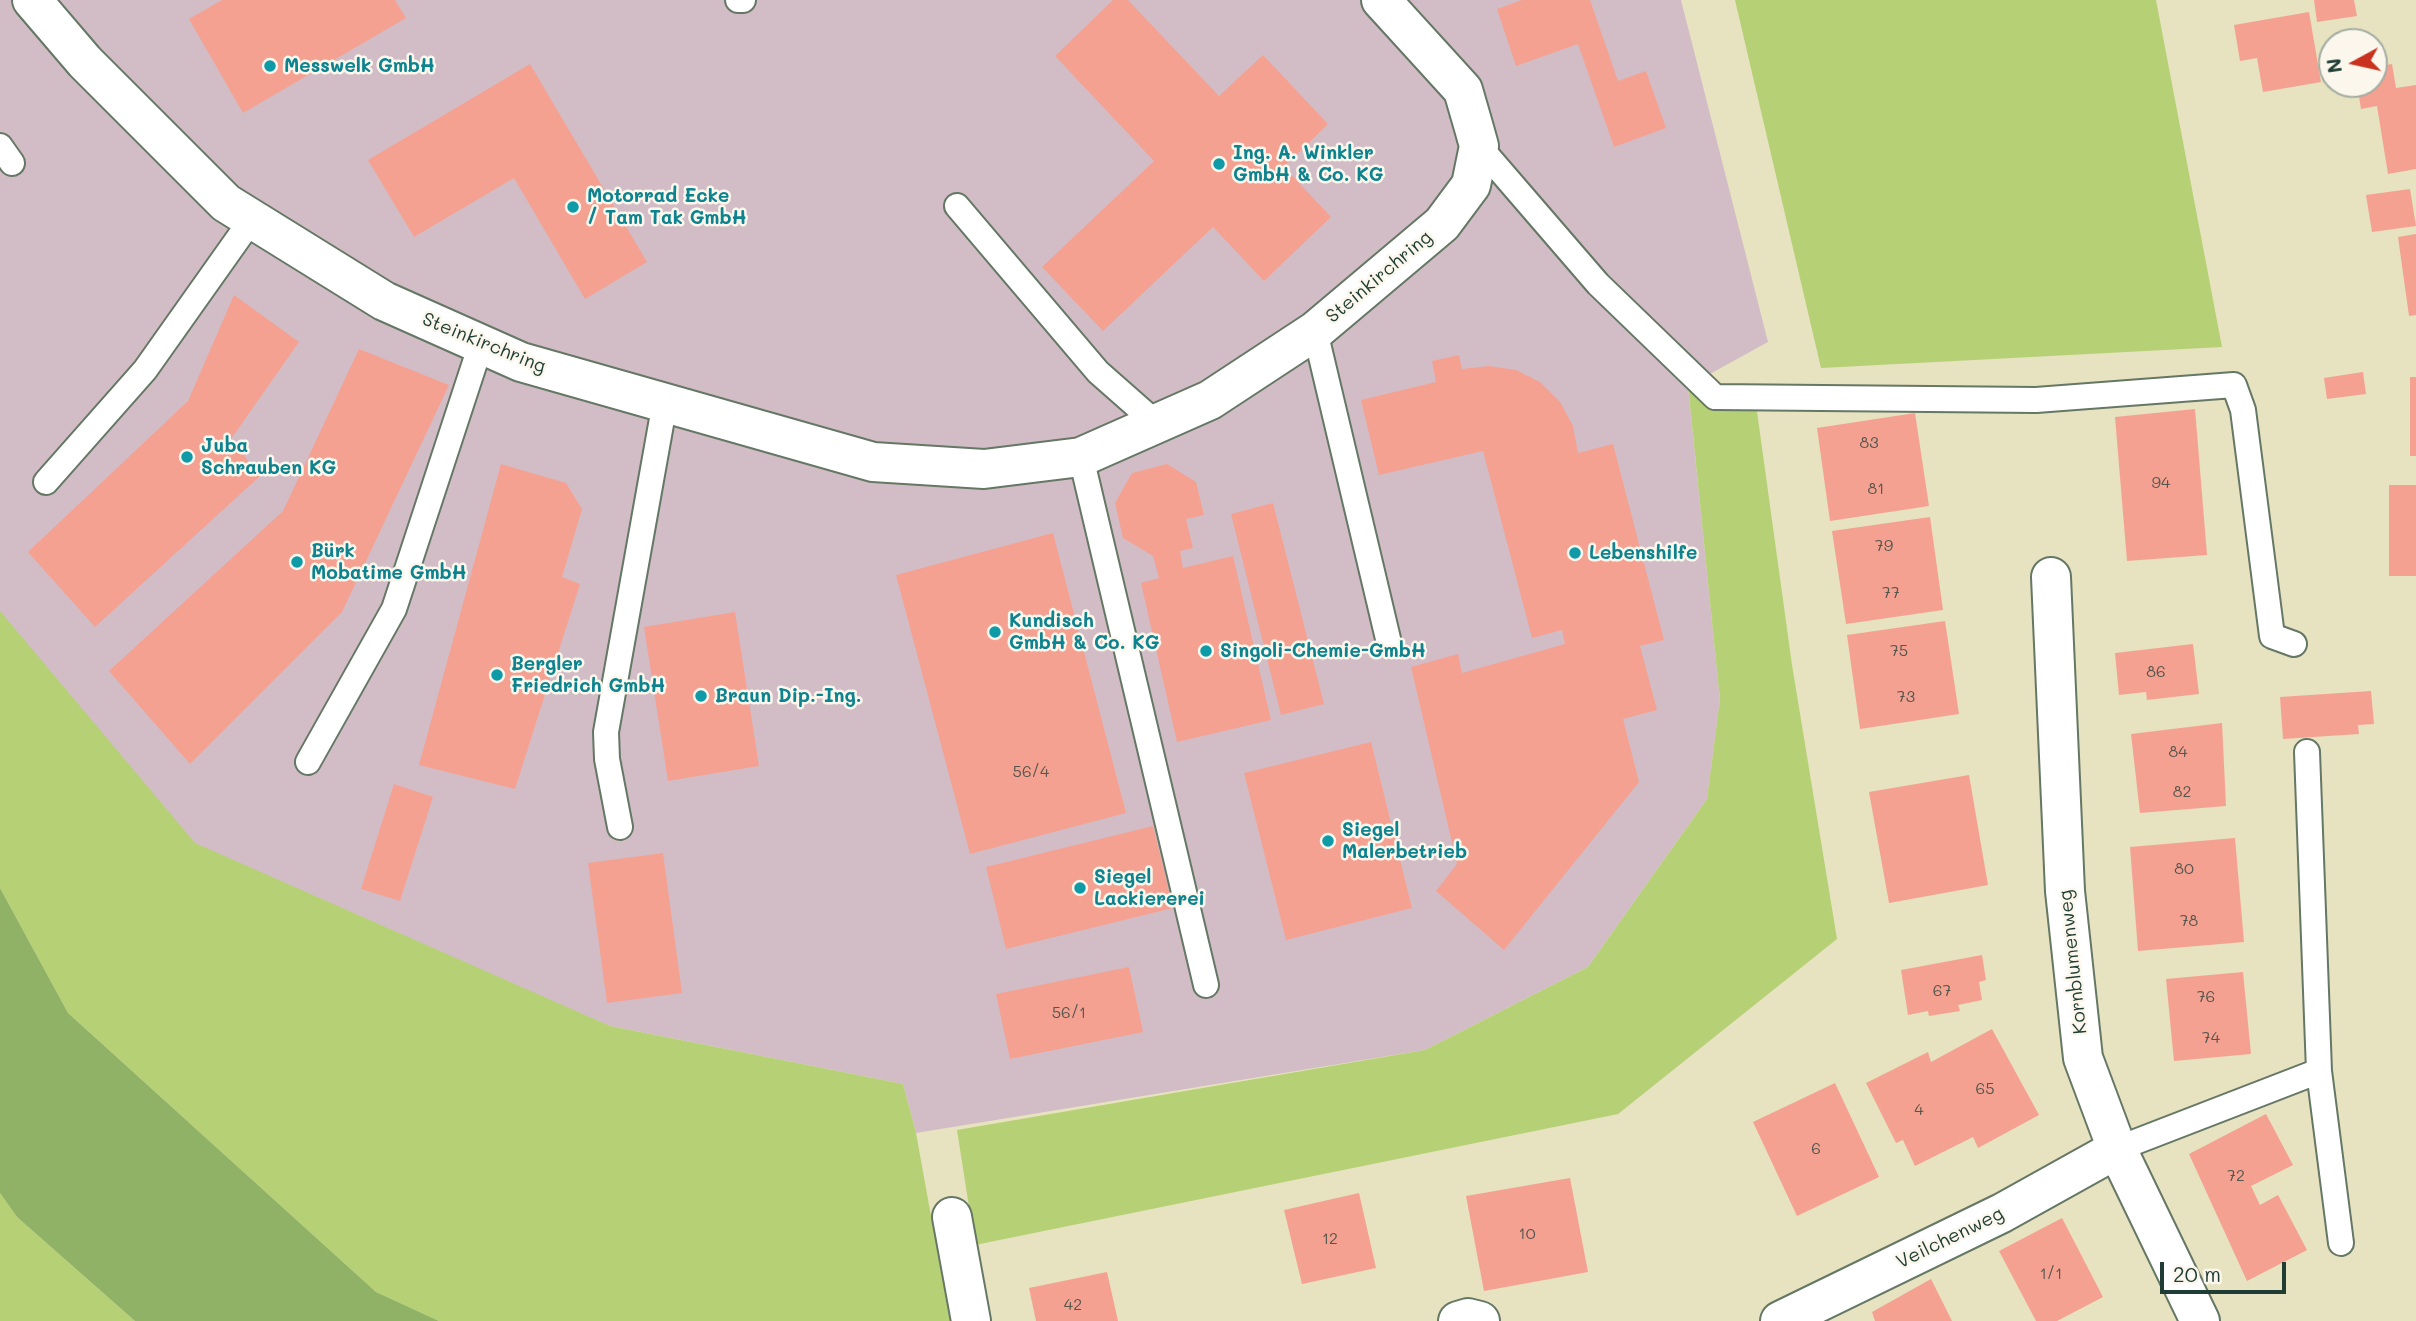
<!DOCTYPE html>
<meta charset="utf-8">
<style>
body{margin:0}
#map{position:relative;width:2416px;height:1321px;overflow:hidden;background:#e7e2bf;font-family:Mali,sans-serif}
canvas{display:block}
.north{position:absolute;left:2318px;top:28px;width:70px;height:70px;box-sizing:border-box;background:#fbf7ec;border:2px solid #a3ada2;border-radius:50%;rotate:262deg;font-size:19px;font-weight:700;line-height:28px;text-align:center;color:#1f3d34}
.north::after{content:'';display:block;margin:auto;width:24px;height:32px;background:#c8321e;clip-path:polygon(50% 0,100% 100%,50% 72%,0 100%)}
.scale{position:absolute;left:2160px;top:1262px;width:126px;height:32px;box-sizing:border-box;border:4px solid #1f3d34;border-top:0;padding-left:9px;font-size:21px;line-height:24px;white-space:nowrap;color:#1f3d34;-webkit-text-stroke:5px #fbf7ec;paint-order:stroke}
</style>
<div id="map">
<canvas width="2416" height="1321"></canvas>
<div class="north">N</div>
<div class="scale">20 m</div>
</div>
<script>
const c = document.querySelector('canvas').getContext('2d');
c.lineJoin = 'round';
function fill(path, color) {
  c.fillStyle = color;
  c.fill(path, 'evenodd');
}
function toPath(rows) {
  const path = new Path2D();
  for (const r of rows) {
    path.moveTo(r[0], r[1]);
    for (let i = 2; i < r.length; i += 2) path.lineTo(r[i], r[i + 1]);
  }
  return path;
}
function stroke(path, color, width, dash) {
  c.strokeStyle = color;
  c.lineWidth = width;
  c.lineCap = dash ? 'butt' : 'round';
  c.setLineDash(dash || []);
  c.stroke(path);
}
function label(font, color, halo, rows, align = 'center') {
  c.font = font + ' Mali,sans-serif';
  c.lineWidth = 5;
  c.setLineDash([]);
  c.textBaseline = 'middle';
  c.strokeStyle = halo;
  c.fillStyle = color;
  for (const [text, x, y, turn = 0] of rows) {
    c.save();
    c.translate(x, y);
    c.rotate((+turn || 0) * Math.PI / 180);
    c.textAlign = isNaN(turn) ? turn : align;
    if (halo) c.strokeText(text, 0, 0);
    c.fillText(text, 0, 0);
    c.restore();
  }
}
const industrial = toPath([
 [0,0,1681,0,1768,342,1688,386,1720,700,1707,799,1588,967,1425,1050,916,1133,903,1084,610,1026,182,847,0,614]
]);
const green = toPath([
 [1735,0,2156,0,2222,347,1821,368],
 [1688,385,1754,390,1792,665,1837,939,1618,1114,975,1245,957,1130,1425,1050,1588,967,1707,799,1720,700],
 [0,611,195,843,610,1026,903,1084,916,1133,950,1321,439,1321,376,1292,68,1013,0,888],
 [0,1193,17,1217,135,1321,0,1321]
]);
const forest = toPath([
 [0,888,68,1013,376,1292,439,1321,135,1321,17,1217,0,1193]
]);
const building = toPath([
 [222,0,395,0,406,18,243,113,189,19],
 [1113,0,1128,0,1219,96,1263,55,1328,124,1284,167,1331,217,1264,281,1213,227,1103,331,1042,267,1154,161,1055,56],
 [1522,0,1590,0,1618,81,1646,71,1666,128,1614,147,1578,44,1516,66,1497,9],
 [2314,0,2354,0,2357,16,2317,22],
 [2309,12,2321,82,2263,92,2257,58,2240,61,2234,25],
 [530,64,647,262,585,299,514,178,414,237,368,160],
 [2392,64,2396,88,2416,85,2416,169,2388,174,2377,106,2361,109,2357,84,2374,84,2374,67],
 [2410,189,2416,226,2372,232,2366,195],
 [2416,234,2416,315,2409,316,2398,237],
 [234,295,299,342,231,439,260,476,95,627,28,552,188,401],
 [359,349,449,385,342,612,190,764,109,671,283,511],
 [1459,355,1462,369,1489,366,1516,370,1540,382,1560,402,1573,426,1578,453,1613,444,1664,640,1640,646,1657,710,1623,719,1639,782,1504,950,1436,891,1457,864,1411,667,1458,654,1462,673,1565,644,1562,630,1532,638,1483,451,1379,475,1361,400,1436,382,1432,361],
 [2363,372,2366,394,2327,399,2324,378],
 [2410,377,2416,377,2416,456,2410,456],
 [2195,409,2207,555,2127,561,2115,417],
 [1915,413,1929,506,1830,521,1817,428],
 [501,464,566,483,582,509,562,577,580,584,515,789,419,765],
 [1167,464,1196,482,1204,515,1186,519,1193,548,1180,551,1183,568,1233,556,1271,720,1177,742,1141,583,1159,578,1153,556,1123,538,1115,503,1132,473],
 [2389,485,2416,485,2416,576,2389,576],
 [1273,503,1324,704,1281,715,1231,514],
 [1930,517,1943,610,1846,624,1832,531],
 [1053,533,1126,813,970,854,896,575],
 [735,612,759,766,668,781,644,627],
 [1945,621,1959,714,1860,729,1847,635],
 [2193,644,2199,694,2147,700,2146,692,2119,695,2115,653],
 [2371,691,2374,724,2358,725,2359,734,2283,739,2280,697],
 [2222,723,2226,806,2140,813,2131,734],
 [1371,742,1412,908,1286,940,1244,773],
 [1969,775,1988,885,1889,903,1869,792],
 [394,784,433,797,400,901,361,889],
 [1153,826,1173,908,1006,949,986,867],
 [2235,838,2244,942,2138,951,2130,847],
 [663,853,682,993,607,1003,588,863],
 [1982,955,1986,980,1979,982,1982,1000,1958,1005,1960,1011,1929,1016,1928,1011,1908,1015,1901,970],
 [1129,967,1143,1032,1010,1059,996,994],
 [2243,972,2251,1054,2174,1061,2166,979],
 [1992,1029,2039,1115,1978,1148,1973,1137,1915,1166,1903,1140,1896,1143,1866,1083,1928,1052,1931,1062],
 [1835,1083,1879,1177,1797,1216,1753,1122],
 [2266,1114,2293,1165,2251,1186,2260,1205,2278,1195,2307,1250,2247,1281,2189,1154],
 [1570,1178,1588,1272,1484,1291,1466,1196],
 [1359,1193,1376,1268,1302,1284,1284,1210],
 [2062,1218,2103,1297,2057,1321,2036,1321,1999,1251],
 [1107,1272,1118,1321,1036,1321,1029,1288],
 [1931,1279,1952,1321,1875,1321,1872,1312]
]);
const service = toPath([
 [738,0,743,0],
 [0,146,12,163],
 [1479,146,1598,284,1715,397,2036,400,2234,385,2243,410,2272,636,2294,644],
 [957,206,1098,372,1157,424],
 [1315,331,1389,643],
 [1081,457,1206,985],
 [46,482,145,370,252,219],
 [2307,752,2319,1071,2341,1243],
 [308,762,394,609,481,344],
 [620,827,607,759,606,732,665,402],
 [2117,1149,2319,1071]
]);
const minor = toPath([
 [32,0,85,62,226,203,384,301,521,362,873,462,984,469,1081,457,1210,400,1315,331,1442,224,1471,185,1479,146,1474,128,1463,90,1381,0],
 [2051,577,2065,891,2083,1058,2117,1149,2200,1321],
 [952,1217,971,1321],
 [1458,1321,1468,1318,1480,1321],
 [1780,1321,2002,1213,2117,1149]
]);
const markers = [
 [270,66,7,"#0f9aa8"],
 [1219,164,7,"#0f9aa8"],
 [573,207,7,"#0f9aa8"],
 [187,457,7,"#0f9aa8"],
 [1575,553,7,"#0f9aa8"],
 [297,562,7,"#0f9aa8"],
 [995,632,7,"#0f9aa8"],
 [1206,651,7,"#0f9aa8"],
 [497,675,7,"#0f9aa8"],
 [701,696,7,"#0f9aa8"],
 [1328,841,7,"#0f9aa8"],
 [1080,888,7,"#0f9aa8"]
];
const numberNames = [
 ["83",1869,443],
 ["94",2161,483],
 ["81",1876,489],
 ["79",1884,546],
 ["77",1891,593],
 ["75",1899,651],
 ["86",2156,672],
 ["73",1906,697],
 ["84",2178,752],
 ["56/4",1031,772],
 ["82",2182,792],
 ["80",2184,869],
 ["78",2189,921],
 ["67",1942,991],
 ["76",2206,997],
 ["56/1",1069,1013],
 ["74",2211,1038],
 ["65",1985,1089],
 ["4",1919,1110],
 ["6",1816,1149],
 ["72",2236,1176],
 ["10",1527,1234],
 ["12",1330,1239],
 ["1/1",2051,1274],
 ["42",1073,1305]
];
const cultureNames = [
 ["Messwelk GmbH",284,66],
 ["Ing. A. Winkler",1233,153],
 ["GmbH & Co. KG",1233,175],
 ["Motorrad Ecke",587,196],
 ["/ Tam Tak GmbH",587,218],
 ["Juba",201,446],
 ["Schrauben KG",201,468],
 ["Bürk",311,551],
 ["Mobatime GmbH",311,573],
 ["Lebenshilfe",1589,553],
 ["Kundisch",1009,621],
 ["GmbH & Co. KG",1009,643],
 ["Singoli-Chemie-GmbH",1220,651],
 ["Bergler",511,664],
 ["Friedrich GmbH",511,686],
 ["Braun Dip.-Ing.",715,696],
 ["Siegel",1342,830],
 ["Malerbetrieb",1342,852],
 ["Siegel",1094,877],
 ["Lackiererei",1094,899]
];
const streetNames = [
 ["Steinkirchring",1379,277,-40],
 ["Steinkirchring",484,343,22],
 ["Kornblumenweg",2073,962,-96],
 ["Veilchenweg",1950,1238,-26]
];
fill(industrial, '#d2bdc6');
fill(green, '#b6d076');
fill(forest, '#90b267');
fill(building, '#f5a192');
stroke(service, '#657765', 28);
stroke(minor, '#657765', 42);
stroke(service, '#fff', 24);
stroke(minor, '#fff', 38);
for (const [x, y, r, color] of markers) {
  const dot = new Path2D();
  dot.arc(x, y, r, 0, 2 * Math.PI);
  c.fillStyle = color;
  c.fill(dot);
  stroke(dot, '#fbf7ec', 2.5);
}
label('16px', '#54564c', null, numberNames);
label('bold 19px', '#0d838f', '#fbf7ec', cultureNames, 'left');
label('19px', '#1f3d34', '#fbf7ec', streetNames);
</script>
